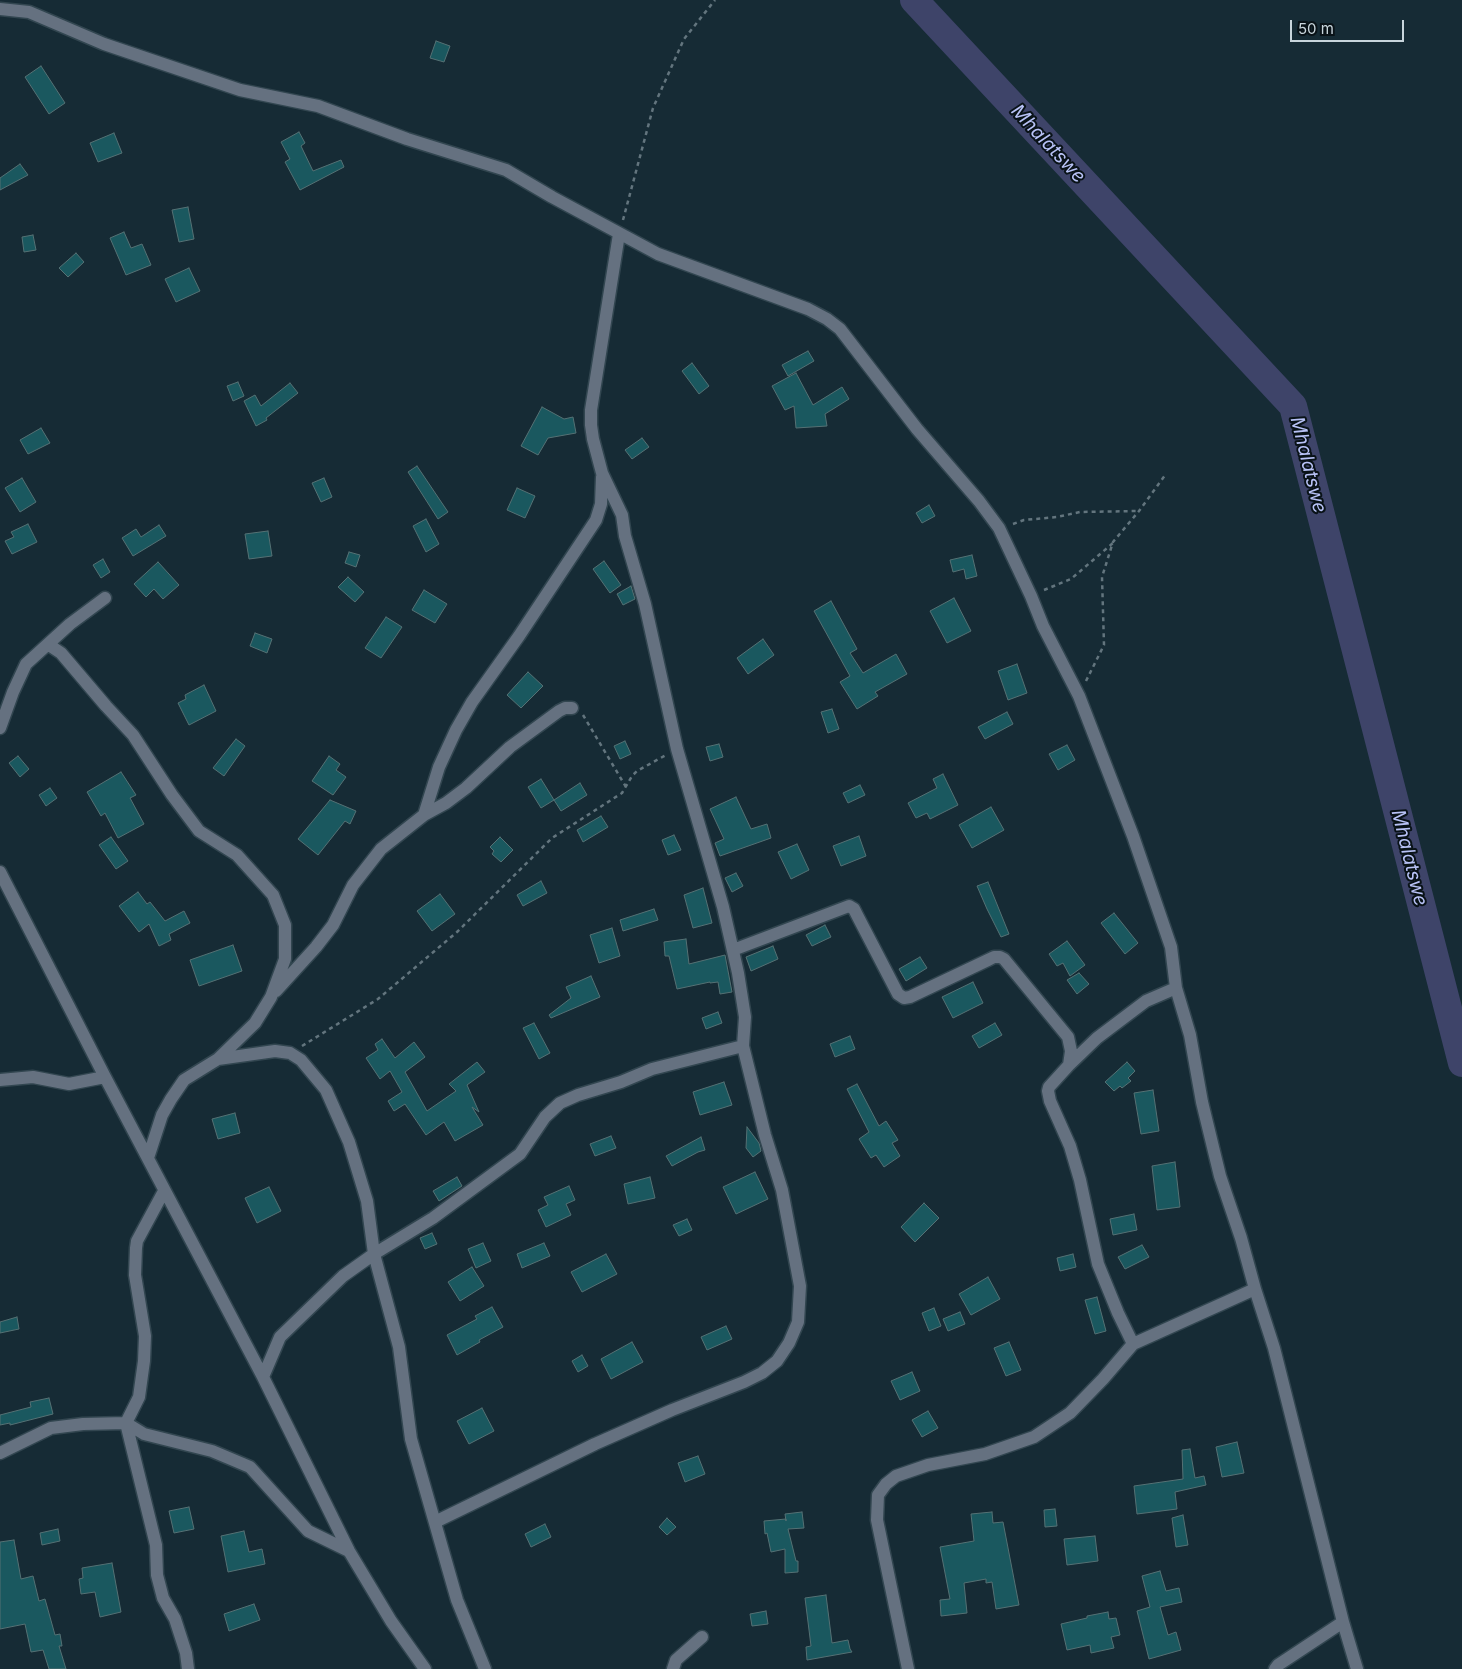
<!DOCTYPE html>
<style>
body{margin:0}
#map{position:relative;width:1462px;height:1669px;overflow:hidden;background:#162b35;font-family:Inter,sans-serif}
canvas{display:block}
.scale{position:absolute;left:1290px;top:20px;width:114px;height:22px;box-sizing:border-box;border:2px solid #c8d5dc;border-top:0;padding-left:6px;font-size:15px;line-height:18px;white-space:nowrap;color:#c8d5dc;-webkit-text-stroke:4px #091217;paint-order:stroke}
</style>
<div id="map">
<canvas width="1462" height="1669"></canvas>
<div class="scale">50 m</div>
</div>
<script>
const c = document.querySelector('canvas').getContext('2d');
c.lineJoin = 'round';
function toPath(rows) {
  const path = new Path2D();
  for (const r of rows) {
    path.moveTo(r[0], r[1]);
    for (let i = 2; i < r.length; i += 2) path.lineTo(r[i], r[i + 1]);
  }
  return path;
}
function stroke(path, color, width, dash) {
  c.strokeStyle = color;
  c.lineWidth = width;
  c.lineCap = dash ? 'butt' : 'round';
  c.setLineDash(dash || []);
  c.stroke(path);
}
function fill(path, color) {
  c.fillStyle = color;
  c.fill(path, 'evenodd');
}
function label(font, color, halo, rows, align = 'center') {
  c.font = font + ' Inter,sans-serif';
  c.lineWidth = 4;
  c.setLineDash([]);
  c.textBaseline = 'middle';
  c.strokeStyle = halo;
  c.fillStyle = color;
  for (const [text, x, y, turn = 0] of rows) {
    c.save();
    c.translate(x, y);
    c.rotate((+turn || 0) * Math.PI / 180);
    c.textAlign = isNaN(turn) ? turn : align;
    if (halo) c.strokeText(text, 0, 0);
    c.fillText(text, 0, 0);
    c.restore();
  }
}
const river = toPath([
 [914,0,1293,406,1462,1063]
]);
const building = toPath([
 [436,41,450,46,444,62,430,58,436,41],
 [41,66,65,103,49,114,25,77,41,66],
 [299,132,305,143,301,146,313,171,341,160,344,167,300,190,285,162,290,159,281,142,299,132],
 [114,133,122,153,98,162,90,143,114,133],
 [20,164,28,175,0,190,0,178,20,164],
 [188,207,194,239,179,242,172,210,188,207],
 [124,232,131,248,142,244,151,265,126,275,110,238,124,232],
 [33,235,36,250,24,252,22,237,33,235],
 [76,253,84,262,68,277,59,268,76,253],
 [189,268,200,291,176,302,165,279,189,268],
 [808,351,814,361,788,376,782,365,808,351],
 [692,363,709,386,699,394,682,371,692,363],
 [796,373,813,405,842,387,849,399,825,414,827,426,796,428,794,406,785,410,772,386,796,373],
 [238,382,244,396,233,401,227,386,238,382],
 [290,383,298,393,266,418,267,420,256,426,244,401,255,395,261,406,290,383],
 [542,407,564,419,573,417,576,433,548,438,538,455,521,446,542,407],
 [41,428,50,443,28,454,20,440,41,428],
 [642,438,649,447,632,459,625,450,642,438],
 [417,466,448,512,438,519,408,472,417,466],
 [22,478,36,502,20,512,5,488,22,478],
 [324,478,332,497,321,502,312,483,324,478],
 [517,488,535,496,525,518,507,510,517,488],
 [929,505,935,516,922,523,916,513,929,505],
 [426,519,439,544,426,552,413,526,426,519],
 [28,524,37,542,12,554,5,541,14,537,11,532,28,524],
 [159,525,166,536,133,556,122,538,136,529,141,537,159,525],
 [268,531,272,556,249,559,245,534,268,531],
 [349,552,360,555,356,567,345,563,349,552],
 [972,555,977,576,966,579,964,569,953,572,950,560,972,555],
 [103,559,110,572,101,578,93,565,103,559],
 [604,561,621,585,610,593,593,569,604,561],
 [158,562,179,585,163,599,154,589,146,597,134,584,158,562],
 [348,577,364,592,355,602,338,587,348,577],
 [631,586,635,599,623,605,617,594,631,586],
 [424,590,447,604,435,623,412,610,424,590],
 [954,598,971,631,947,643,930,611,954,598],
 [831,601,857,649,850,653,863,673,896,654,907,674,875,692,878,696,857,709,840,682,850,676,814,611,831,601],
 [386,617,402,627,381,658,365,648,386,617],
 [255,633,272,639,267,653,250,646,255,633],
 [763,639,774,655,748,674,737,658,763,639],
 [1017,664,1027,693,1008,700,998,671,1017,664],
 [528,672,543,686,521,708,507,695,528,672],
 [204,685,216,711,189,725,178,703,186,699,185,695,204,685],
 [832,709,839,729,828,733,821,712,832,709],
 [1007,712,1013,724,985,739,978,727,1007,712],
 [236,739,245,746,224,776,213,768,236,739],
 [625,741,631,754,620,759,614,746,625,741],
 [719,744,723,757,710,761,706,747,719,744],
 [1067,745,1075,760,1058,770,1049,754,1067,745],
 [18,756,29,769,20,777,9,763,18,756],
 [329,756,340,764,336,770,346,777,333,795,312,781,329,756],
 [121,772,136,795,130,798,144,824,118,838,105,813,101,816,87,792,121,772],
 [943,774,958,805,930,819,927,813,916,818,908,803,937,788,933,779,943,774],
 [541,779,554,800,541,808,528,787,541,779],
 [580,783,587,795,561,811,554,800,580,783],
 [860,785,865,795,848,803,843,793,860,785],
 [50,788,57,798,46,806,39,795,50,788],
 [736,797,751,829,767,824,771,838,720,856,715,843,724,839,710,809,736,797],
 [330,800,356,811,350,824,345,821,318,855,298,839,330,800],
 [991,807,1004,830,972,848,959,825,991,807],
 [601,816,608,827,583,842,577,830,601,816],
 [674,835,681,850,668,855,662,840,674,835],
 [859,836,866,856,841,866,833,846,859,836],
 [111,837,128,861,116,869,99,845,111,837],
 [500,837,513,850,501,862,492,854,494,851,490,847,500,837],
 [797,844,809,870,791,879,778,852,797,844],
 [736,873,743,886,732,892,725,878,736,873],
 [541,881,547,893,523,906,517,895,541,881],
 [988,882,1009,934,1001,937,987,909,977,886,988,882],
 [703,888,712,923,693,928,684,895,703,888],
 [138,892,147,904,150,902,165,921,184,911,190,923,169,934,171,940,159,946,149,924,139,932,119,906,138,892],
 [440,894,455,914,432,931,417,911,440,894],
 [654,909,658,920,623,931,620,920,654,909],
 [1114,913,1138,943,1125,954,1101,923,1114,913],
 [825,925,831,937,812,946,806,935,825,925],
 [612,928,620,956,599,963,590,935,612,928],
 [686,939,689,964,725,955,732,992,720,994,718,982,710,983,710,982,677,989,669,956,665,956,664,942,686,939],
 [1067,941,1085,965,1070,976,1063,963,1057,966,1049,954,1067,941],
 [233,945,242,971,199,986,190,960,233,945],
 [773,946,778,959,751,971,746,957,773,946],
 [920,957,927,968,906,981,899,969,920,957],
 [1079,973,1089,984,1077,994,1067,980,1079,973],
 [591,976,600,997,551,1018,549,1015,571,998,566,987,591,976],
 [973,982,983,1003,953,1018,942,997,973,982],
 [718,1012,722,1023,706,1029,702,1018,718,1012],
 [534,1023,550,1053,539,1059,523,1028,534,1023],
 [995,1023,1002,1035,979,1048,972,1036,995,1023],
 [850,1036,855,1049,835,1057,830,1044,850,1036],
 [382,1039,395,1058,414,1042,425,1057,405,1072,427,1111,456,1091,449,1084,477,1062,485,1072,467,1085,479,1112,472,1107,483,1125,455,1141,444,1122,426,1135,405,1104,394,1111,388,1101,402,1092,390,1071,380,1079,366,1058,378,1050,375,1044,382,1039],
 [1127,1062,1135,1071,1128,1078,1131,1081,1122,1088,1120,1086,1114,1091,1105,1082,1127,1062],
 [724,1082,732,1105,700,1115,693,1092,724,1082],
 [857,1084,879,1126,886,1121,898,1140,892,1143,900,1156,884,1167,876,1155,871,1158,859,1139,869,1132,847,1089,857,1084],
 [1153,1090,1159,1131,1141,1134,1134,1093,1153,1090],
 [235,1113,240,1133,218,1139,212,1119,235,1113],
 [747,1127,759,1143,761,1151,753,1157,746,1148,747,1127],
 [611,1136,616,1148,595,1156,590,1144,611,1136],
 [701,1137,705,1150,698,1152,672,1166,666,1156,701,1137],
 [1175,1162,1180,1207,1157,1210,1152,1166,1175,1162],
 [755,1172,768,1199,736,1214,723,1187,755,1172],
 [457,1177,462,1186,439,1201,433,1191,457,1177],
 [650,1177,655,1198,628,1204,624,1184,650,1177],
 [569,1186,575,1200,566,1204,571,1215,546,1227,538,1210,548,1205,544,1197,569,1186],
 [269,1187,281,1211,257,1223,245,1198,269,1187],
 [924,1203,939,1218,915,1242,901,1227,924,1203],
 [1134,1214,1137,1230,1113,1235,1110,1219,1134,1214],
 [687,1219,692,1230,679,1236,673,1225,687,1219],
 [432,1233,437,1244,425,1249,420,1238,432,1233],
 [483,1243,491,1261,476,1268,468,1249,483,1243],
 [544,1243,550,1256,522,1268,517,1254,544,1243],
 [1142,1245,1149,1257,1125,1269,1118,1257,1142,1245],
 [606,1254,617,1274,582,1292,571,1272,606,1254],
 [1073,1254,1076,1267,1060,1271,1057,1258,1073,1254],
 [472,1267,484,1286,460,1301,448,1282,472,1267],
 [988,1277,1000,1299,971,1315,959,1294,988,1277],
 [1097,1297,1106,1331,1095,1334,1085,1300,1097,1297],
 [492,1307,503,1327,479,1340,480,1342,457,1355,447,1335,477,1319,475,1316,492,1307],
 [934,1308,941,1326,929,1331,922,1313,934,1308],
 [960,1312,965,1324,948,1331,943,1319,960,1312],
 [17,1317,19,1329,0,1333,0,1322,17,1317],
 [726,1326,732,1339,707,1350,701,1337,726,1326],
 [632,1342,643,1362,611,1379,601,1359,632,1342],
 [1009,1342,1021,1370,1006,1376,994,1348,1009,1342],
 [582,1355,588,1366,578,1372,572,1361,582,1355],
 [912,1372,920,1391,900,1400,891,1381,912,1372],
 [49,1398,53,1414,10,1425,10,1423,0,1425,0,1415,31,1407,30,1402,49,1398],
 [482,1408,494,1431,469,1444,457,1421,482,1408],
 [928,1411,938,1428,922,1437,912,1420,928,1411],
 [1237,1442,1244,1473,1222,1477,1216,1447,1237,1442],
 [1190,1449,1195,1478,1204,1476,1206,1485,1175,1492,1177,1509,1137,1514,1134,1486,1183,1479,1182,1450,1190,1449],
 [698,1456,705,1474,685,1482,678,1463,698,1456],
 [189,1507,194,1529,174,1533,169,1511,189,1507],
 [1055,1509,1057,1526,1045,1527,1044,1510,1055,1509],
 [802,1512,804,1528,788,1529,796,1561,798,1561,798,1572,785,1573,785,1549,771,1552,767,1533,765,1534,764,1521,786,1519,786,1521,785,1514,802,1512],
 [992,1512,993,1523,1003,1522,1019,1605,996,1609,992,1582,986,1583,986,1579,964,1583,967,1613,941,1616,940,1600,950,1599,940,1547,974,1541,971,1514,992,1512],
 [1183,1515,1188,1545,1176,1547,1172,1518,1183,1515],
 [667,1518,676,1527,667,1535,659,1527,667,1518],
 [545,1524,551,1537,531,1547,525,1534,545,1524],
 [58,1529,60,1541,42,1545,40,1533,58,1529],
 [244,1531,249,1552,262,1549,265,1564,228,1572,221,1536,244,1531],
 [1095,1536,1098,1561,1067,1565,1064,1539,1095,1536],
 [14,1540,21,1579,33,1576,39,1601,45,1599,55,1635,60,1634,62,1646,59,1646,66,1669,49,1669,43,1650,31,1652,25,1624,0,1629,0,1542,14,1540],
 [112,1563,121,1612,100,1617,95,1592,81,1594,79,1579,83,1578,82,1568,112,1563],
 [1160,1571,1166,1591,1179,1588,1182,1602,1160,1607,1168,1635,1176,1632,1181,1650,1149,1659,1137,1611,1150,1607,1142,1576,1160,1571],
 [826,1595,832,1643,848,1640,850,1649,852,1652,807,1660,806,1647,811,1646,805,1598,826,1595],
 [254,1604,260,1620,229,1631,224,1614,254,1604],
 [766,1611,768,1624,752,1626,750,1614,766,1611],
 [1108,1612,1109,1619,1116,1618,1120,1635,1111,1637,1114,1648,1091,1653,1090,1645,1067,1650,1061,1624,1087,1618,1087,1616,1108,1612]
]);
const path = toPath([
 [623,220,653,108,684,39,715,0],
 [1013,524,1024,520,1057,517,1080,512,1138,511],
 [1044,590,1071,579,1113,543],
 [1086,681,1104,645,1102,577,1113,542,1139,511,1166,474],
 [583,715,626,787],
 [302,1046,378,999,457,932,552,838,622,793,632,776,637,771,666,755]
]);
const minor = toPath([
 [0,9,29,12,104,44,240,90,318,106,407,139,506,170,552,197,658,254,808,309,827,319,840,329,917,429,979,501,999,528,1031,596,1043,626,1079,696,1133,836,1171,947,1176,988,1146,1001,1097,1038,1069,1065,1049,1087,1048,1091,1050,1101,1070,1146,1080,1180,1098,1264,1118,1313,1133,1344],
 [49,645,61,653,106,706,133,735,172,795,199,831,237,855,273,895,285,925,285,959,271,997,255,1023,218,1059],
 [0,728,13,692,26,664,70,624,105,598],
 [424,815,439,767,456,730,472,702,519,636,596,520,601,504,602,477],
 [0,872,105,1077,263,1377,349,1551,391,1621,425,1669],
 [733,950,849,906,854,909,857,915,898,994,904,998,910,997,988,960,994,957,1000,957,1004,959,1068,1037,1071,1051,1069,1065],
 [1176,988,1190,1035,1202,1102,1220,1176,1241,1238,1255,1289],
 [276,991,316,947,333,925,353,885,381,849,424,815,446,803,466,788,510,747,559,711,565,708,572,708],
 [0,1080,33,1077,69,1084,105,1077],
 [148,1158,162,1115,171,1099,184,1080,218,1059,275,1051,290,1053,301,1060,326,1090,349,1142,367,1201,374,1254,433,1218,520,1154,545,1117,560,1103,578,1095,621,1082,652,1069,743,1046,745,1017,738,973,723,907,677,749,645,604,625,536,622,515,602,473,593,439,591,425,591,410,619,234],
 [164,1191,137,1241,136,1248,135,1275,145,1336,144,1361,139,1397,126,1423,156,1545,157,1575,163,1598,175,1619,186,1653,188,1669],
 [263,1377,280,1337,343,1276,374,1254,399,1347,411,1439,457,1600,485,1669],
 [0,1453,51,1428,83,1424,126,1423,144,1434,212,1451,250,1467,308,1531,349,1551],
 [435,1522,595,1444,672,1410,744,1382,762,1373,777,1361,789,1343,798,1322,800,1286,782,1190,765,1135,743,1046],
 [1343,1622,1357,1669],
 [673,1669,676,1660,702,1637],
 [908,1669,877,1520,878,1495,886,1484,896,1476,928,1465,985,1454,1034,1437,1070,1413,1103,1379,1133,1344,1255,1289,1274,1348,1343,1622,1278,1665,1275,1669]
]);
const waterNames = [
 ["Mhalatswe",1048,144,47],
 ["Mhalatswe",1308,465,76],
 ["Mhalatswe",1409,858,76]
];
stroke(river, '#3e4469', 28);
fill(building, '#1a585f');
stroke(building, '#557174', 1);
stroke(minor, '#324650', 15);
stroke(path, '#63757e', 2.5, [4, 4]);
stroke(minor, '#657180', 12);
label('italic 19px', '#b8c2f6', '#091217', waterNames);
</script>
